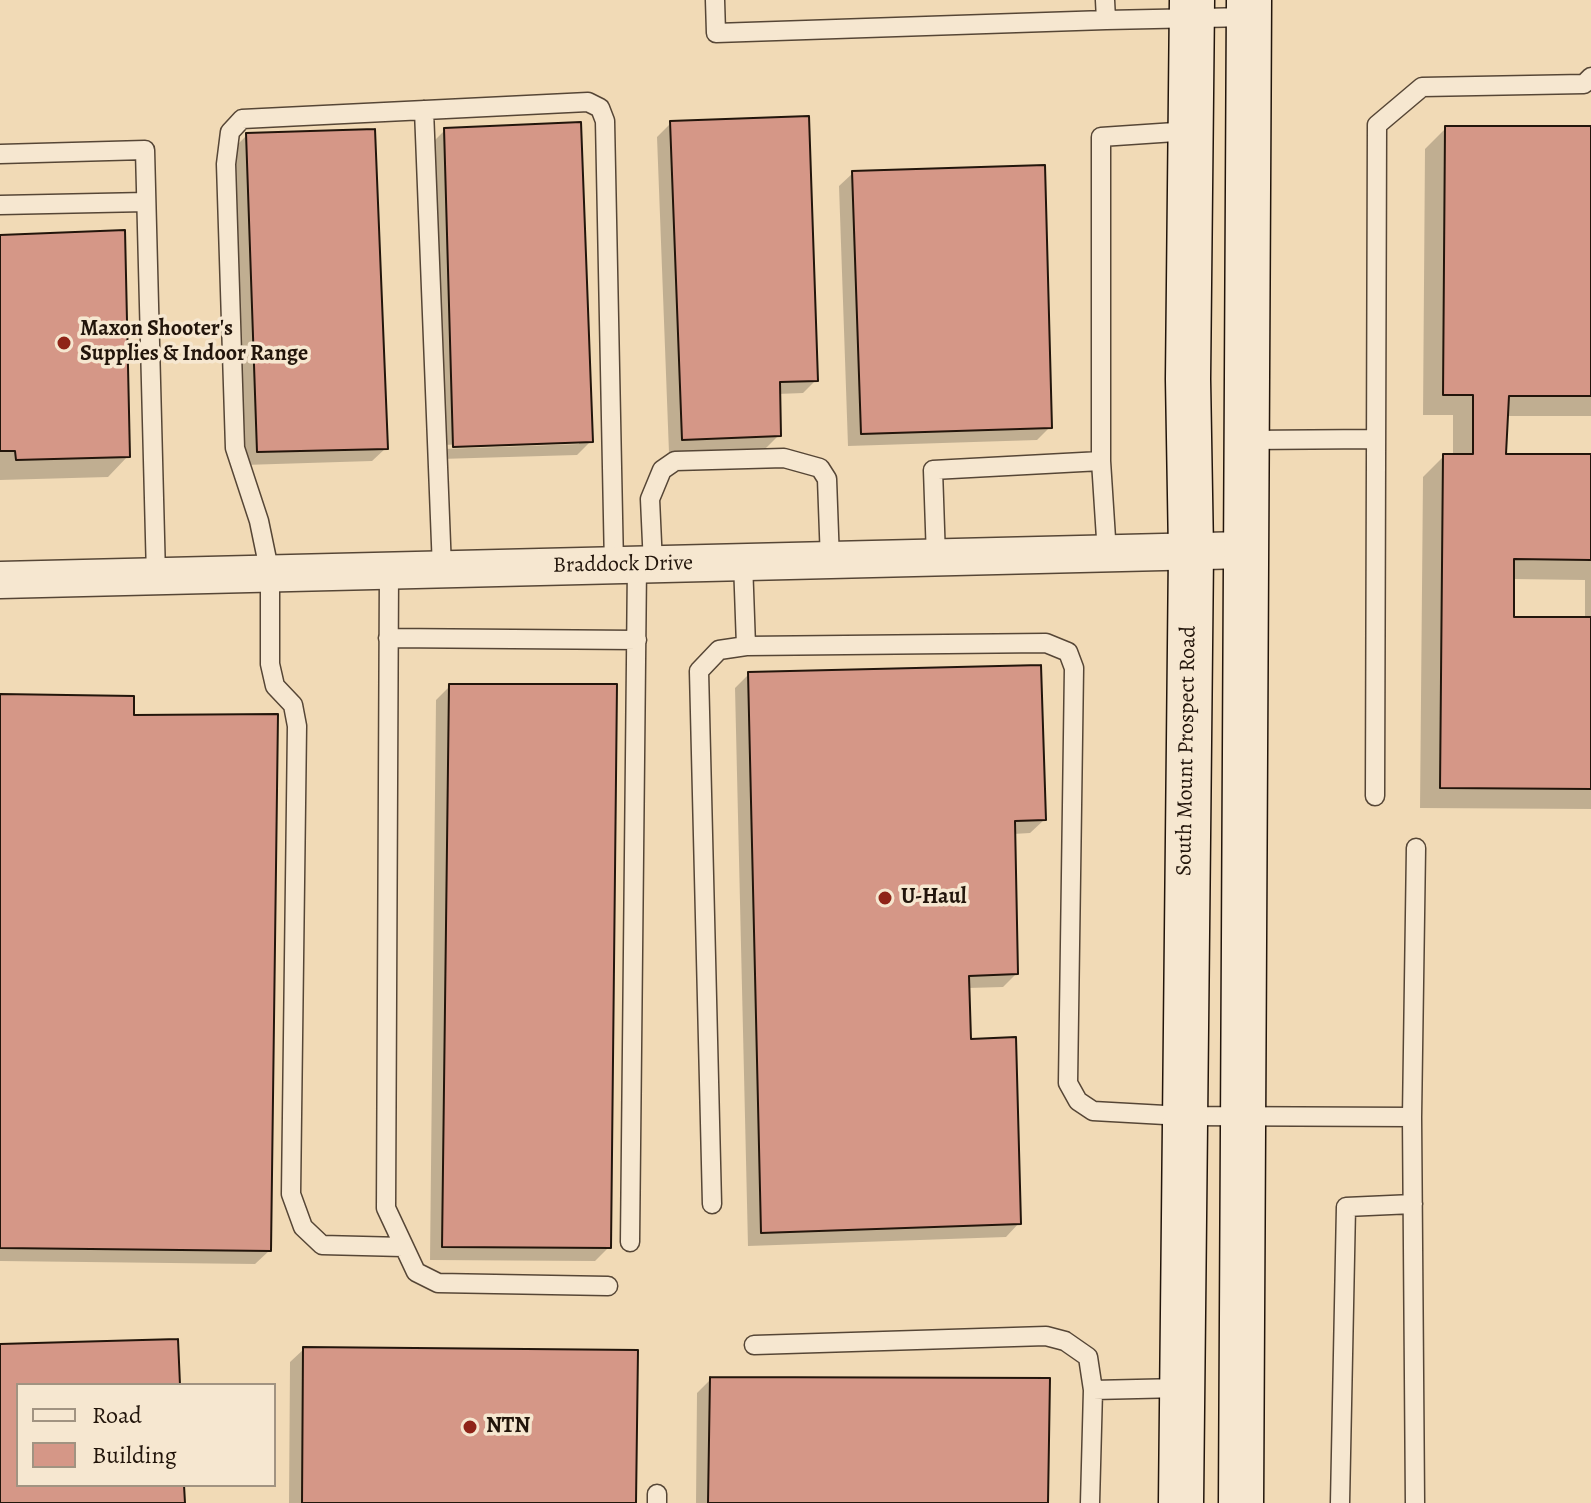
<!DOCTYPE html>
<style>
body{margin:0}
#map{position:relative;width:1591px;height:1503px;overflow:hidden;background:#f1dab6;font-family:Alegreya,serif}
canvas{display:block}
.legend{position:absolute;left:16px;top:1383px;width:260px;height:104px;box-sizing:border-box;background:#f6e7d0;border:2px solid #a19381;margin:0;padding:10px 14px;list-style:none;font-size:24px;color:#22150b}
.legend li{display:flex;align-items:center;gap:16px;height:40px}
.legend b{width:40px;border:2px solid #a19381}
</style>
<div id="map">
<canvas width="1591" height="1503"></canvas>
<ul class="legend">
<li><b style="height:10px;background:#f6e7d0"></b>Road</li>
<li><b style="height:22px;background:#d59787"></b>Building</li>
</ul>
</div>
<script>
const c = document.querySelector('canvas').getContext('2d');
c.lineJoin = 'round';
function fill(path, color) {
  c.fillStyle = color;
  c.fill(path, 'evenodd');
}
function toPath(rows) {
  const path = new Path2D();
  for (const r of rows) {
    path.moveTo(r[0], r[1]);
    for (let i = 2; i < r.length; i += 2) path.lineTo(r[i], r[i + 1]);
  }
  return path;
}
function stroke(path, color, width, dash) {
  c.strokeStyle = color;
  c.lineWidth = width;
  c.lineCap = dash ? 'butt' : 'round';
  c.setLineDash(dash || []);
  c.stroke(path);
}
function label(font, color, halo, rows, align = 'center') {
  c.font = font + ' Alegreya,serif';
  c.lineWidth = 7;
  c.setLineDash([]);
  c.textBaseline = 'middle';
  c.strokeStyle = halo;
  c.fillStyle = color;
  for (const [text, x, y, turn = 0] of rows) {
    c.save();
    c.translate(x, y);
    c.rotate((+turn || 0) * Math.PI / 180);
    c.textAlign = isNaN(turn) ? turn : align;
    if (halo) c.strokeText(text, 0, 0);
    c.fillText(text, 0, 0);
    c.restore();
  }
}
const shadow = toPath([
 [671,123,816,380,803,393,778,394,779,435,765,449,669,453,657,137],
 [1446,128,1591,128,1591,416,1506,416,1504,456,1591,456,1591,809,1420,808,1423,477,1444,456,1453,456,1453,415,1423,415,1425,149],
 [1512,579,1585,580,1585,619,1512,619],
 [445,130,591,441,577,455,440,459,431,144],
 [579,440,579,444,443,449,442,445],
 [247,135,386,448,372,461,244,465,233,149],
 [853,173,1050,427,1037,440,848,446,839,186],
 [0,237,128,456,108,477,0,480],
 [749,674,1044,820,1030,833,1013,834,1016,974,1003,987,968,988,969,1041,1019,1223,1006,1237,748,1246,735,688],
 [450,686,609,1247,595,1261,430,1260,436,700],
 [0,696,132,717,269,1251,255,1264,0,1261],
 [304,1349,634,1503,289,1503,290,1362],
 [711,1379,1046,1503,696,1503,697,1393]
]);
const building = toPath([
 [809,116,818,381,780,382,781,436,682,440,670,121,809,116],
 [581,122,593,442,453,447,444,128,581,122],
 [1445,126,1591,126,1591,396,1509,396,1506,454,1591,454,1591,560,1514,559,1514,617,1591,617,1591,789,1440,788,1443,454,1473,454,1473,395,1443,395,1445,126],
 [375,129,388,449,257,452,246,133,375,129],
 [1045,165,1052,428,861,434,852,171,1045,165],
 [125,230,130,457,16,460,15,451,0,451,0,235,125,230],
 [1041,665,1046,820,1015,821,1018,974,969,976,971,1039,1016,1037,1021,1224,761,1233,748,672,1041,665],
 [449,684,617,684,611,1248,442,1247,449,684],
 [0,694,134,696,134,715,278,714,271,1251,0,1248,0,694],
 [178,1339,180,1385,18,1385,18,1485,184,1485,185,1503,0,1503,0,1344,178,1339],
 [303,1347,638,1350,636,1503,302,1503,303,1347],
 [710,1377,1050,1378,1048,1503,708,1503,710,1377]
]);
const service = toPath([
 [715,0,716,33,1106,20],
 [1105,0,1106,20,1249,17],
 [424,110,442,569],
 [0,154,145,150,156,576],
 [0,205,146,202],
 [1247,440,1376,439],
 [1101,461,1101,137,1190,131],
 [936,558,933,470,1101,461,1107,554],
 [743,562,746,646],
 [653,565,650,499,662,470,675,461,784,458,820,468,827,479,830,561],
 [389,571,386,1208,416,1272,438,1283,608,1286],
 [388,638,637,640],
 [1375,796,1377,125,1422,87,1584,84,1591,77],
 [712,1204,699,671,719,650,746,646,1046,643,1068,652,1074,668,1068,1083,1078,1101,1093,1111,1183,1116,1412,1117],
 [630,1242,637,565],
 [403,1247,322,1245,303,1227,291,1194,297,726,293,705,275,686,270,664,270,574,259,521,235,448,226,164,230,132,242,119,588,102,600,108,605,121,614,566],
 [754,1345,1046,1336,1065,1341,1088,1357,1093,1390],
 [657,1503,657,1494],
 [1090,1503,1093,1390,1181,1388],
 [1340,1503,1346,1207,1413,1204],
 [1415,1503,1412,1117,1416,848]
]);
const minor = toPath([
 [0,580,1246,550]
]);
const secondary = toPath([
 [1181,1503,1191,552,1188,379,1192,0],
 [1241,1503,1249,0]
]);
const markers = [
 [64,343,8,"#8f2418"],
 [885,898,8,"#8f2418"],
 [470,1427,8,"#8f2418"]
];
const poiNames = [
 ["Maxon Shooter's",80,330],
 ["Supplies & Indoor Range",80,355],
 ["U-Haul",901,898],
 ["NTN",486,1427]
];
const streetNames = [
 ["Braddock Drive",623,565,-1],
 ["South Mount Prospect Road",1187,751,-89]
];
fill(shadow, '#0003');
fill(building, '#d59787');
stroke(building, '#22150b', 2);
stroke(service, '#564636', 21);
stroke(minor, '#564636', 39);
stroke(secondary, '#22150b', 47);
stroke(service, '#f6e7d0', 18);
stroke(minor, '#f6e7d0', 36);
stroke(secondary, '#f6e7d0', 44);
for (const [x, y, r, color] of markers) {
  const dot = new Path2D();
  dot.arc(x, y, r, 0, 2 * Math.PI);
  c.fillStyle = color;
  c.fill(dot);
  stroke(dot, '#f6e7d0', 3);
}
label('bold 22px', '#22150b', '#f6e7d0', poiNames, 'left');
label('22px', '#22150b', '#f6e7d0', streetNames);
</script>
